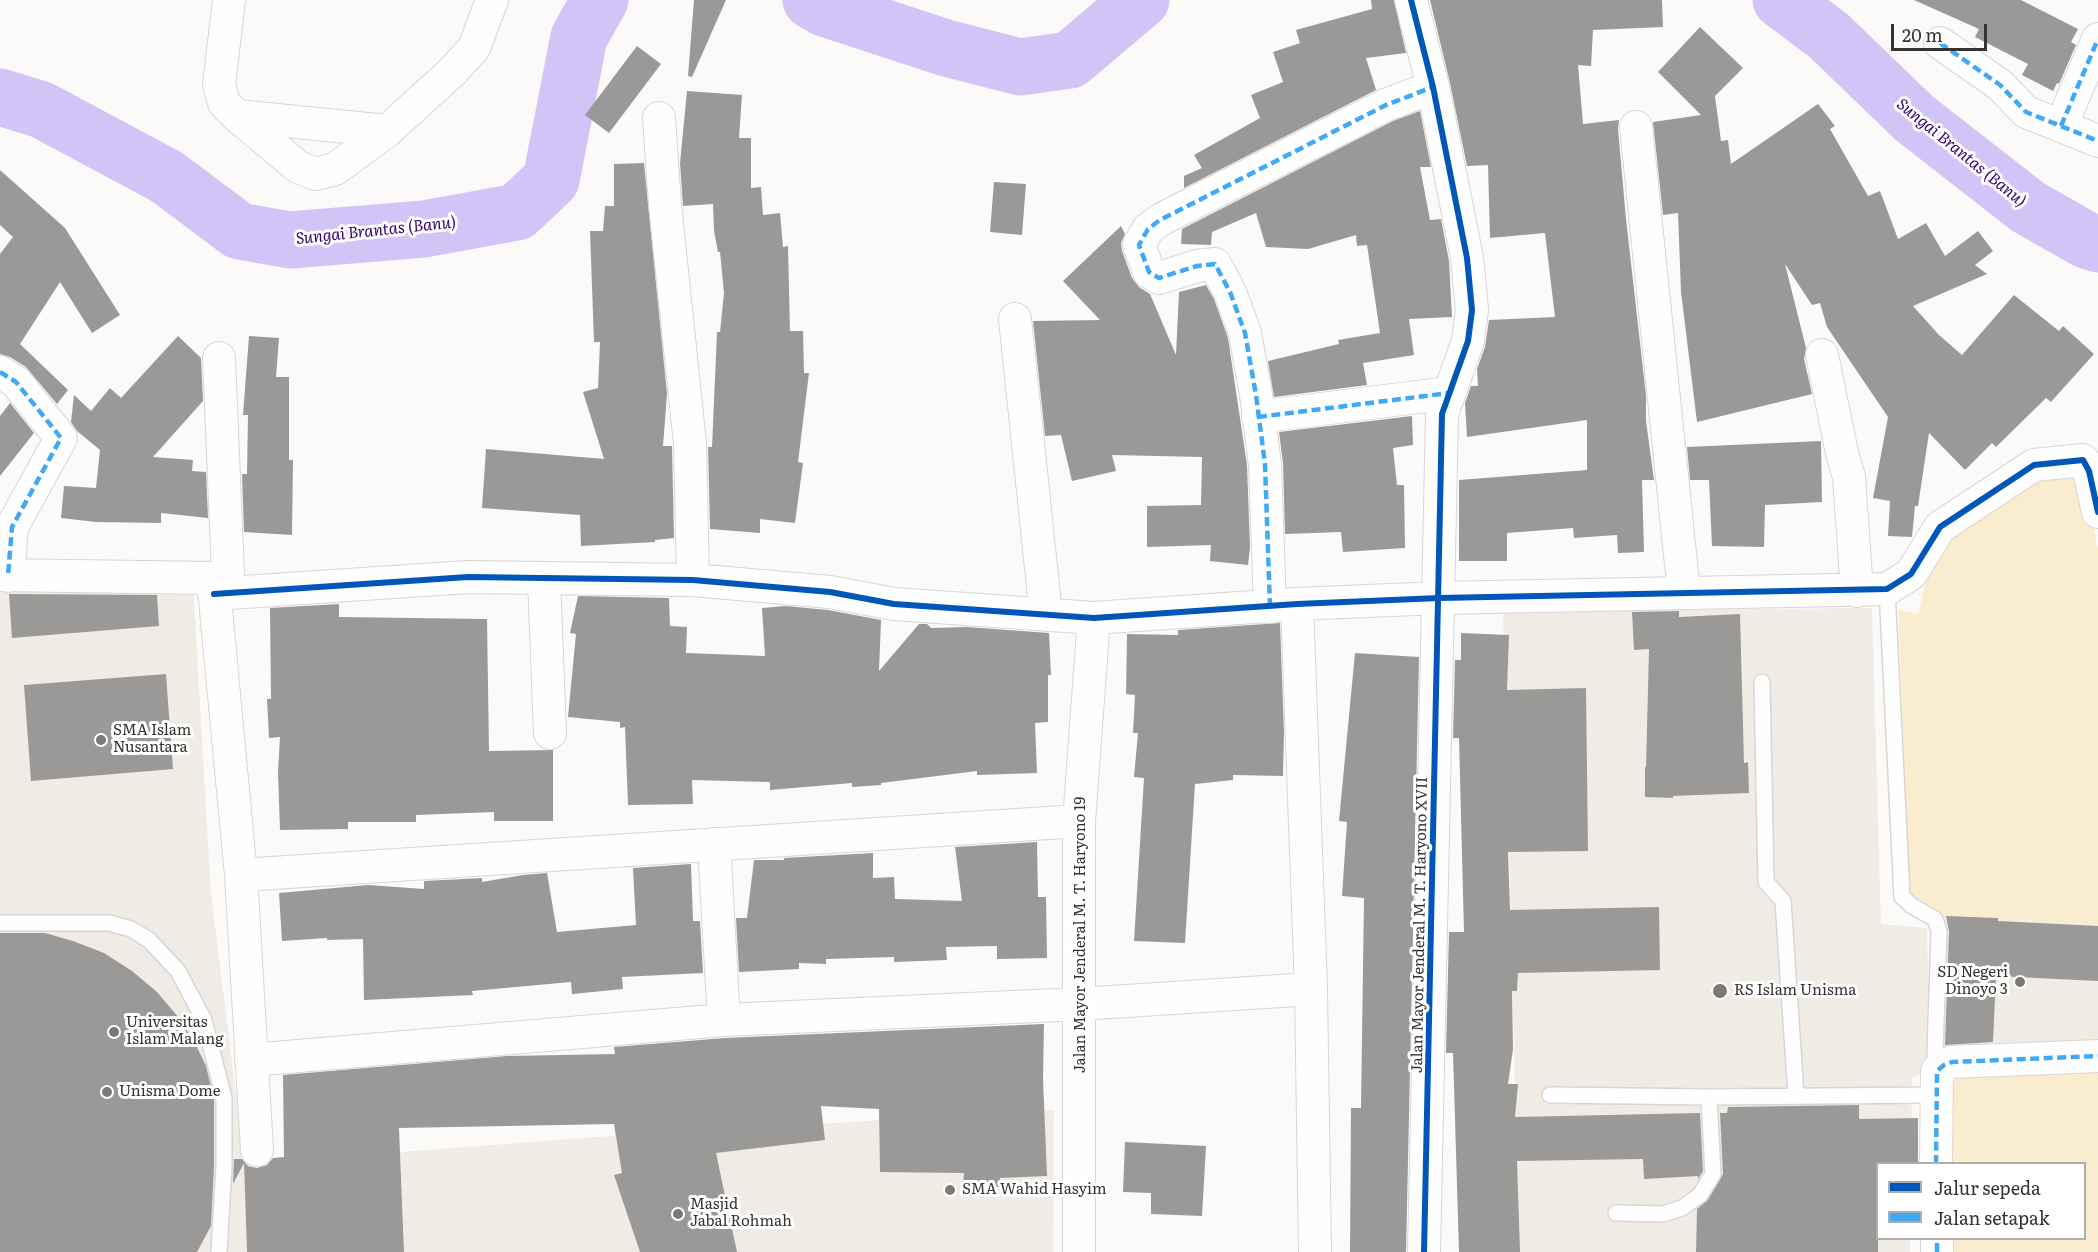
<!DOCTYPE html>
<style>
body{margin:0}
#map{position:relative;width:2098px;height:1252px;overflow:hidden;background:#fcfaf8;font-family:Literata,serif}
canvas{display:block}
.legend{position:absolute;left:1876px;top:1162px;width:210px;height:78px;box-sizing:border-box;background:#fff;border:2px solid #aeadad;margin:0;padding:8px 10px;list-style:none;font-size:18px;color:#343331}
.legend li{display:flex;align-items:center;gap:12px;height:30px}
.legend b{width:30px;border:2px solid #aeadad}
.scale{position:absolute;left:1891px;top:24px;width:96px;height:27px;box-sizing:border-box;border:3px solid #343331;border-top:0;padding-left:8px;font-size:18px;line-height:21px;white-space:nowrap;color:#343331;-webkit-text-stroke:4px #fff;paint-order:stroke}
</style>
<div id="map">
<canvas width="2098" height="1252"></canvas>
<ul class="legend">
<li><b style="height:8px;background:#0057b8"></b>Jalur sepeda</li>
<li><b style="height:8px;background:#3fa9f5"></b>Jalan setapak</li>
</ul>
<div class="scale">20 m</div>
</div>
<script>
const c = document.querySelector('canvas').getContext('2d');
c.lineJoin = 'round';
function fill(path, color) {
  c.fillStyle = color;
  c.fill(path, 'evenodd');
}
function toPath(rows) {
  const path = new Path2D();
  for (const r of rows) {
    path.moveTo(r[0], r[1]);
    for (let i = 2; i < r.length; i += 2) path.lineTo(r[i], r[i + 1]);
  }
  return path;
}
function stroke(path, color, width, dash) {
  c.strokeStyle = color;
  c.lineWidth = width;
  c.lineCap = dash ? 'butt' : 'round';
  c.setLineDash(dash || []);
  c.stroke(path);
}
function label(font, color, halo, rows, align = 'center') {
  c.font = font + ' Literata,serif';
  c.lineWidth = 6;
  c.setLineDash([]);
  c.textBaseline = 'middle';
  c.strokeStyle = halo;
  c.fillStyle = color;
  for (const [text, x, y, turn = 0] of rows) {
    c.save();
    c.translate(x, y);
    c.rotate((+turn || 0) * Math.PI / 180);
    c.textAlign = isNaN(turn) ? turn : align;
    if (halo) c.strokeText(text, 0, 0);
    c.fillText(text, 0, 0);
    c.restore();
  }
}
const built = toPath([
 [0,583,193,585,211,894,244,1159,247,1252,0,1252],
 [1872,608,1881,924,1927,928,1930,1055,1925,1071,1912,1079,1911,1163,1878,1164,1878,1238,1910,1239,1910,1252,1519,1252,1503,611],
 [1942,915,2098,925,2098,1039,1940,1050],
 [1054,1110,1053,1252,404,1252,400,1152,596,1137]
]);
const green = toPath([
 [2081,470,2098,548,2098,925,1942,915,1910,895,1898,610,1918,614,1926,580,1920,577,1941,535,2034,472],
 [2098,1062,2098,1252,1945,1252,1945,1239,2084,1238,2084,1164,1945,1163,1953,1067]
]);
const river = toPath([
 [811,0,824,8,946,48,1020,67,1070,60,1141,0],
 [1781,0,1829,36,1914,118,2028,207,2086,240,2098,244],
 [0,97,42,110,167,177,239,231,290,240,424,229,517,212,551,180,579,37,600,0]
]);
const building = toPath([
 [694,0,726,0,692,77,688,76],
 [1371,0,1394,0,1406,53,1366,58,1376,90,1184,188,1184,176,1202,168,1194,155,1260,118,1251,95,1283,82,1273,52,1300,43,1296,30,1372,9],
 [1430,0,1662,0,1663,27,1593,30,1591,66,1578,65,1583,124,1619,120,1618,129,1626,219,1646,396,1646,421,1654,480,1642,480,1644,552,1618,553,1617,535,1574,538,1573,528,1507,533,1507,561,1459,561,1459,480,1587,470,1587,420,1467,437,1465,403,1471,386,1478,386,1477,369,1485,347,1489,320,1555,317,1545,233,1490,238,1488,165,1467,166,1450,83],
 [1914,0,2021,0,2078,29,2071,42,2076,45,2059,84,2057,83,2053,91,2022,75,2028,64,1975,37,1979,29],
 [1700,27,1743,68,1715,96,1721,141,1728,140,1731,164,1818,104,1835,126,1830,129,1868,196,1880,191,1898,239,1926,223,1945,256,1978,231,1993,251,1975,265,1987,274,1913,306,1939,335,1962,355,2014,295,2059,331,2063,326,2094,354,2051,402,2046,398,1996,447,1992,443,1965,470,1929,433,1918,506,1915,506,1912,537,1888,536,1890,501,1873,498,1888,417,1827,327,1820,303,1812,305,1785,264,1806,348,1804,359,1812,394,1697,422,1681,292,1678,213,1663,215,1653,122,1701,115,1658,72],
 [637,46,661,64,609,133,585,115],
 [687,91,742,95,739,138,751,138,751,188,761,187,763,215,780,213,783,247,788,246,790,331,803,331,804,373,809,373,798,462,803,463,795,523,760,519,760,533,710,529,708,447,712,447,717,332,720,332,724,293,720,252,718,252,714,231,713,204,683,206,680,163],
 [1420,111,1431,167,1420,167,1430,220,1441,219,1449,261,1452,317,1409,319,1414,355,1363,363,1367,385,1274,397,1268,361,1339,344,1338,340,1380,333,1367,245,1357,246,1356,235,1308,249,1266,247,1256,213,1212,232,1211,245,1181,244,1182,229,1393,121],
 [644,163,667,394,663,446,672,446,674,538,655,540,655,542,581,546,580,515,482,508,486,449,604,459,583,392,598,388,600,342,594,342,590,231,603,231,605,206,614,206,614,164],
 [0,170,65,228,120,315,92,333,60,282,20,344,68,390,57,404,26,367,10,357,0,354,0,254,13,237,0,225],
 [994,182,1026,184,1022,235,990,232],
 [1121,226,1125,234,1121,243,1122,251,1132,278,1139,287,1150,294,1176,355,1179,292,1206,285,1214,299,1228,338,1247,465,1250,548,1248,565,1210,561,1211,545,1147,547,1147,506,1201,505,1202,457,1112,455,1116,471,1072,481,1061,435,1045,436,1033,321,1100,320,1063,281],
 [178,336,201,358,203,401,153,457,193,460,192,471,206,472,208,518,161,513,161,523,96,522,61,518,64,486,96,488,100,450,77,431,71,422,74,395,91,411,110,388,121,398],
 [249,336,279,338,276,377,289,377,289,460,293,460,292,535,244,532,242,474,247,474,248,415,243,415],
 [10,403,34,433,0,476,0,416],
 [1412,416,1413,445,1393,448,1397,485,1404,485,1405,548,1343,552,1341,532,1285,534,1283,463,1279,432],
 [1821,441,1822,502,1765,505,1764,547,1712,546,1709,480,1690,480,1687,447],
 [9,594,157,595,159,626,12,638],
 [578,596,669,598,670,626,687,627,686,653,765,656,762,608,785,606,828,610,881,620,879,671,919,624,927,624,931,628,967,627,1049,633,1051,675,1048,675,1048,722,1035,723,1037,773,977,775,977,771,881,783,881,785,852,787,852,783,770,790,770,782,692,780,693,804,628,805,625,727,620,728,620,722,568,717,576,634,570,633],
 [339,604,339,617,487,619,489,751,553,750,553,821,494,821,494,812,416,815,416,822,348,822,348,829,280,830,278,772,280,737,269,738,267,699,271,699,270,608],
 [1679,611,1679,617,1740,614,1744,763,1748,762,1749,793,1673,796,1673,798,1645,797,1645,767,1646,767,1649,649,1634,650,1632,612],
 [1280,623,1284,732,1283,776,1233,775,1233,780,1195,784,1185,943,1134,941,1144,778,1134,777,1138,733,1133,733,1135,695,1126,694,1127,634,1178,635,1178,630],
 [1461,633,1509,635,1507,690,1586,688,1588,851,1508,852,1510,910,1659,907,1660,970,1518,973,1517,991,1512,991,1513,1049,1508,1084,1518,1084,1515,1117,1700,1113,1703,1171,1698,1179,1698,1176,1644,1179,1643,1159,1517,1161,1520,1252,1459,1252,1453,1053,1446,1053,1449,932,1464,932,1459,738,1453,738,1455,660,1461,660],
 [1355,653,1419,657,1406,1252,1350,1252,1351,1108,1361,1108,1364,898,1342,896,1347,822,1339,821],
 [166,674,173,769,31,781,24,685],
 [1037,842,1038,897,1046,897,1047,958,997,959,997,946,946,947,947,960,894,962,894,957,826,959,826,964,799,963,799,969,739,972,736,918,747,918,754,860,784,860,784,858,873,853,873,878,894,877,895,899,962,901,955,847],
 [691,864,693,921,700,921,703,973,622,977,623,989,572,994,571,982,472,991,473,995,364,1000,363,939,327,940,327,938,282,941,279,893,368,885,424,889,424,881,482,878,482,882,523,875,547,873,557,932,636,925,633,868],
 [1946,916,1998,918,1998,921,2098,926,2098,981,1996,976,1993,1042,1945,1045,1949,931],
 [0,933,45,933,73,941,104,953,132,971,157,992,179,1018,196,1045,206,1066,214,1099,214,1166,211,1226,197,1252,0,1252],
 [1044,1024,1043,1079,1047,1176,1000,1178,999,1187,963,1186,964,1173,880,1172,879,1109,821,1106,825,1140,716,1153,737,1252,640,1252,614,1175,622,1173,614,1124,399,1128,404,1252,247,1252,244,1163,233,1184,234,1159,242,1159,248,1166,257,1168,267,1165,273,1158,284,1157,283,1075,507,1056,615,1054,614,1047,725,1038],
 [1859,1105,1859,1119,1918,1118,1918,1164,1878,1164,1878,1252,1696,1252,1697,1209,1708,1200,1723,1174,1720,1113,1727,1113,1728,1107],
 [1125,1142,1206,1146,1202,1216,1151,1214,1151,1193,1123,1192]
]);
const service = toPath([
 [1887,589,1902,897,1912,906,1935,919,1939,931,1935,1054,1937,1071],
 [1762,682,1766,882,1783,901,1796,1095],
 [0,923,109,923,131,929,149,940,178,971,204,1020,224,1098,224,1166,219,1252],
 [1550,1095,1709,1097,1935,1095],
 [1616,1213,1663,1214,1682,1208,1700,1195,1713,1174,1709,1097]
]);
const minor = toPath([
 [229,0,219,85,224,103,237,116,387,131,452,72,474,48,492,0],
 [1411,0,1433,87,1467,258,1472,310,1468,341,1442,414,1424,1252],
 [1940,43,2000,85,2026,112,2098,141],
 [237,116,298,167,316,174,335,169,387,131],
 [659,118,665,204,690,444,693,580],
 [2061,126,2098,39],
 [1636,127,1684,593],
 [1015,319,1046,615],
 [1822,355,1842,453,1849,477,1857,591],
 [219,358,228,575,213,578,241,875,257,1150],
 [0,372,16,382,61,438,12,527,8,576],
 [1258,417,1449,393],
 [0,575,213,578],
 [544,579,550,733],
 [214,594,468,577,693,580,830,592,894,604,1094,618,1297,604,1439,598,1887,589,1911,574,1940,527,2034,465,2083,460,2089,471,2098,512],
 [1297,604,1311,989,1315,1252],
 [1270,607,1265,464,1256,395,1245,333,1230,292,1215,264,1197,266,1159,278,1149,272,1139,245,1148,229,1160,220,1386,105,1433,87],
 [714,844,724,1020],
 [241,875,1079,821],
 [251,1060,724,1020,1080,1004,1311,989],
 [1936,1164,1937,1071,1944,1065,1952,1062,2098,1056],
 [1079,1252,1079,821,1094,618],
 [1937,1252,1937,1238]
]);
const quiet = toPath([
 [1940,43,2000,85,2026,112,2098,141],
 [2061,126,2098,39],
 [0,372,16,382,61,438,12,527,8,576],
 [1258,417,1449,393],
 [1270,607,1265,464,1256,395,1245,333,1230,292,1215,264,1197,266,1159,278,1149,272,1139,245,1148,229,1160,220,1386,105,1433,87],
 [1936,1164,1937,1071,1944,1065,1952,1062,2098,1056],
 [1937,1252,1937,1238]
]);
const cycleway = toPath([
 [1411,0,1433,87,1467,258,1472,310,1468,341,1442,414,1424,1252],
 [214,594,468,577,693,580,830,592,894,604,1094,618,1297,604,1439,598,1887,589,1911,574,1940,527,2034,465,2083,460,2089,471,2098,512]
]);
const markers = [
 [101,740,6,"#7a7977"],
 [2020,982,6,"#7a7977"],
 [1720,991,8,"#7a7977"],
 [114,1032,6,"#7a7977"],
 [107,1092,6,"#7a7977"],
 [950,1190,6,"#7a7977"],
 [678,1214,6,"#7a7977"]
];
const poiNames = [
 ["SMA Islam",113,731],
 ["Nusantara",113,748],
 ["SD Negeri",2008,973,"right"],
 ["Dinoyo 3",2008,990,"right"],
 ["RS Islam Unisma",1734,991],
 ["Universitas",126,1023],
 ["Islam Malang",126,1040],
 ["Unisma Dome",119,1092],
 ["SMA Wahid Hasyim",962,1190],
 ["Masjid",690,1205],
 ["Jabal Rohmah",690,1222]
];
const streetNames = [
 ["Jalan Mayor Jenderal M. T. Haryono XVII",1420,925,-89],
 ["Jalan Mayor Jenderal M. T. Haryono 19",1081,935,-90]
];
const waterNames = [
 ["Sungai Brantas (Banu)",1961,153,39],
 ["Sungai Brantas (Banu)",376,231,-6]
];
fill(built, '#f0ece5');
fill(green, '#faeccf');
stroke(river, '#d3c4f7', 57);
fill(building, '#9b9998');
stroke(service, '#d8d6d4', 18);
stroke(minor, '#d8d6d4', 34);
stroke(service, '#fffefe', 15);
stroke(minor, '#fffefe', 32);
stroke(quiet, '#3fa9f5', 4.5, [9, 4.5]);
stroke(cycleway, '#0057b8', 6);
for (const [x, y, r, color] of markers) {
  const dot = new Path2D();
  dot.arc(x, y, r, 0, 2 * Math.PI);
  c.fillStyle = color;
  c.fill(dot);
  stroke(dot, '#fff', 2);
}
label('15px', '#343331', '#fff', poiNames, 'left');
label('15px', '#343331', '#fff', streetNames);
label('italic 16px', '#37006f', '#fff', waterNames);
</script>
